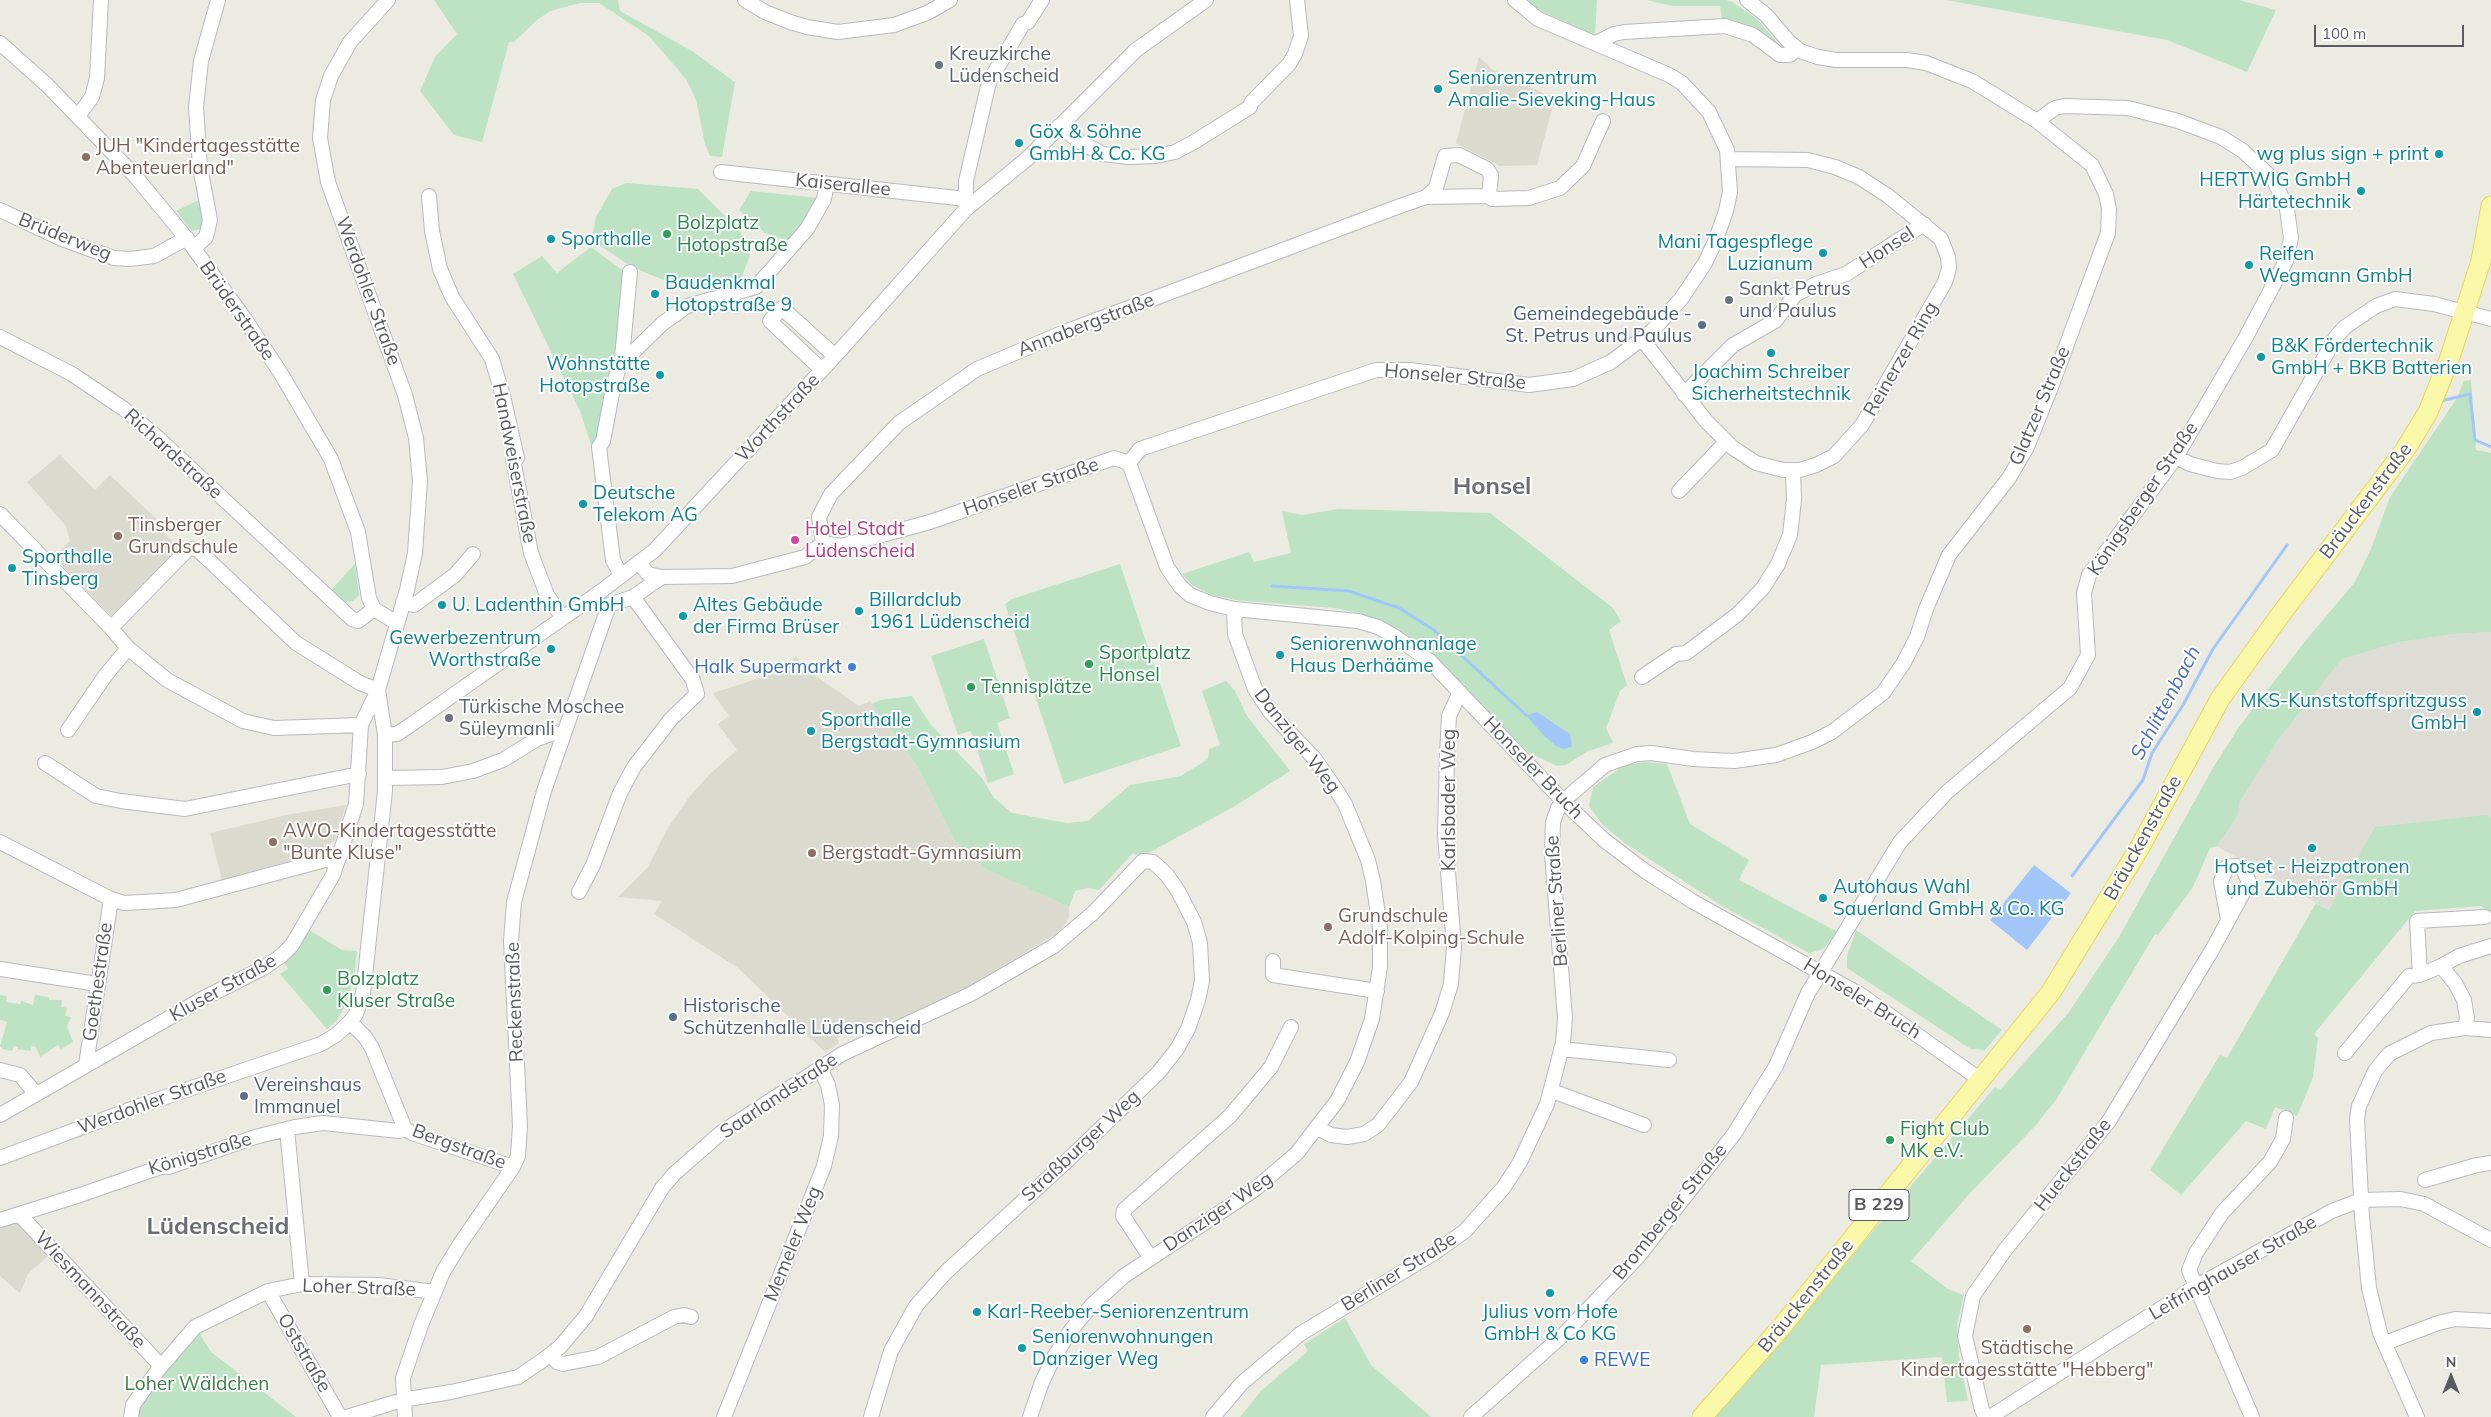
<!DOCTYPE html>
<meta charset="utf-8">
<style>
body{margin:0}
#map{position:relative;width:2491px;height:1417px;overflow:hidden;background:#ebebe1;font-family:Mulish,sans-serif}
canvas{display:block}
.north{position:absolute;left:2426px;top:1352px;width:50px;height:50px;-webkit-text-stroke:4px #fff;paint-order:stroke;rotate:0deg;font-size:14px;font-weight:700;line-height:20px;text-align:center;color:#595b61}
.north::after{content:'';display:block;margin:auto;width:18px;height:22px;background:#595b61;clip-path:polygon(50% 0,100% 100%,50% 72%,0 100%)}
.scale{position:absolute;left:2314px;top:25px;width:150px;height:22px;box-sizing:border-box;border:2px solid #595b61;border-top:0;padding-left:6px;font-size:15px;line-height:18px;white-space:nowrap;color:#595b61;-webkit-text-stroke:4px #fff;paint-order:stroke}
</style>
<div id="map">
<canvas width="2491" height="1417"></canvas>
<div class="north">N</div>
<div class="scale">100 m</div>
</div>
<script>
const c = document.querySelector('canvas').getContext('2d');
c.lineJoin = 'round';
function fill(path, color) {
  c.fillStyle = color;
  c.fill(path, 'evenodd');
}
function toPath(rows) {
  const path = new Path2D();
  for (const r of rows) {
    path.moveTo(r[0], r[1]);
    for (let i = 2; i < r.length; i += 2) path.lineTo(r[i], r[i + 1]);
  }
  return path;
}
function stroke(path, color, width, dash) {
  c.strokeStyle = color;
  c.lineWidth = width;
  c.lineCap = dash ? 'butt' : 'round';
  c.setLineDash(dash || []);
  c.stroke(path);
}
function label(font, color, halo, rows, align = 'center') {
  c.font = font + ' Mulish,sans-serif';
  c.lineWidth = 4;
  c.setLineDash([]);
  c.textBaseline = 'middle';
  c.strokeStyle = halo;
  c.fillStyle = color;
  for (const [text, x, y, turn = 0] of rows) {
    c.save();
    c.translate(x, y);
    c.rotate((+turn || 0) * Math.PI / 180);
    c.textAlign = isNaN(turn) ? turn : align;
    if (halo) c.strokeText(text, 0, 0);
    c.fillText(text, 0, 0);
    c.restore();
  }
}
const industrial = toPath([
 [2491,632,2491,818,2486,815,2329,910,2217,846,2238,815,2238,803,2278,740,2342,659,2400,642,2453,634]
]);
const education = toPath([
 [1479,57,1492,69,1511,79,1555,98,1537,165,1500,166,1456,143],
 [60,455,95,490,110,475,167,529,163,532,179,549,113,618,54,557,70,541,66,526,27,482],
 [795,656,813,674,859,706,870,701,917,766,954,840,987,870,1069,907,1069,918,1063,927,1056,934,967,988,905,1017,870,1028,867,1024,837,1038,839,1043,825,1052,738,968,654,914,662,901,618,897,648,867,666,831,689,797,710,774,737,750,718,724,729,716,713,693,788,669],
 [346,805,335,840,322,852,222,880,210,833,291,814],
 [12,1222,18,1224,48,1256,28,1274,20,1293,0,1276,0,1226]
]);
const green = toPath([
 [434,0,618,0,620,11,692,51,735,82,722,157,710,156,705,144,696,100,686,79,649,36,599,3,580,3,550,11,537,20,514,42,509,42,482,142,454,135,420,91,435,57,457,34],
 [1525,0,1597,0,1595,35,1544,13],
 [1647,0,1726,0,1732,2,1756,18,1782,48,1723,24,1720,6,1672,6],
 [1946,0,2239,0,2276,10,2247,72,2167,40],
 [626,183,698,189,740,231,750,255,741,279,688,290,632,267,595,242,592,238,596,217,612,189],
 [751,191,818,198,804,224,790,241,765,233,739,210],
 [199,200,203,223,200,229,192,231,176,211],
 [591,247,626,273,619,349,599,436,591,445,580,411,513,274,542,256,557,273],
 [2471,380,2476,450,2491,453,2491,632,2453,634,2400,642,2342,659,2278,740,2239,803,2238,815,2217,846,2210,848,2193,887,2158,935,2155,934,2056,1100,2035,1126,1971,1192,1911,1261,1948,1289,1964,1295,1957,1324,1959,1357,1968,1401,1947,1402,1942,1357,1821,1365,1814,1417,1715,1417,1995,1087,2000,1090,2069,1012,2119,937,2214,766,2239,727,2306,640,2355,582,2371,549,2390,497,2457,398,2464,381],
 [1339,509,1490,513,1613,608,1621,621,1609,630,1627,685,1620,691,1606,728,1613,743,1588,751,1566,765,1557,766,1528,752,1436,656,1397,628,1360,613,1334,608,1235,600,1212,595,1192,585,1182,574,1249,552,1254,562,1291,553,1282,511,1302,515],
 [355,564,359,595,353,601,346,602,340,600,330,591],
 [1120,564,1181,746,1064,784,1005,604,1012,599],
 [984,639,1010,718,997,723,1014,774,988,783,971,731,958,735,931,656],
 [1226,681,1235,691,1247,716,1290,771,1235,806,1141,857,1133,853,1099,890,1088,888,1075,891,1069,907,987,870,954,840,917,766,872,704,880,700,912,696,931,725,982,778,994,798,1012,813,1067,823,1088,821,1130,785,1181,776,1208,759,1209,749,1220,745,1202,691],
 [1646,762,1667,764,1690,824,1749,860,1739,880,1838,932,1823,949,1809,953,1724,907,1626,844,1602,824,1589,806,1593,787,1625,765],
 [2487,815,2491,818,2491,914,2481,906,2415,911,2314,1034,2318,1038,2313,1077,2297,1116,2275,1107,2266,1129,2246,1121,2181,1195,2150,1170,2220,1055,2227,1058,2316,903,2329,910,2375,827],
 [309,930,342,950,357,951,354,980,345,1006,337,1020,327,1029,280,974,288,969,284,963,298,948],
 [1856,930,2002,1030,1985,1050,1971,1049,1847,968,1847,956],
 [0,995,7,996,6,1002,20,1004,21,1001,33,1005,35,995,49,997,49,1000,62,1000,61,1007,67,1008,65,1016,71,1017,67,1026,73,1042,61,1049,58,1045,40,1057,36,1047,32,1046,30,1051,17,1049,18,1047,14,1046,12,1051,3,1049,0,1046,7,1022,0,1020],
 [1345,1318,1371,1365,1431,1417,1240,1417,1261,1391,1308,1351,1304,1344],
 [198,1331,211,1352,296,1417,137,1417,140,1402]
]);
const water = toPath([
 [1537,712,1570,734,1572,747,1563,749,1556,746,1543,735,1526,715],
 [2034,865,2071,893,2027,950,1990,920]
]);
const stream = toPath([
 [2441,401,2470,394,2475,440,2491,447],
 [1272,586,1349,591,1399,608,1434,630,1526,715],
 [2072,876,2143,780,2152,753,2183,705,2213,649,2287,545]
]);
const minor = toPath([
 [745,0,765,12,790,22,807,27,838,32,894,25,927,13,950,0],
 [0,43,47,85,136,177,187,239,242,315,280,372,331,459,358,532,369,598,374,609,392,620,397,621],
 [1596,43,1614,34,1624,32,1725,26,1753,35,1780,55,1790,55,1796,48],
 [1251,103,1289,64,1295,54,1301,36,1297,0],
 [78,116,92,97,97,78,101,0],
 [1059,126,1080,142,1103,154,1129,157,1156,156,1175,152,1194,142,1250,107],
 [721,172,966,199],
 [429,196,432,231,440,269,452,297,492,359,503,396,517,458,513,459,531,553,547,595,563,618],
 [1489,196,1492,199,1529,198,1560,188,1583,166,1603,121],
 [966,206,966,181,989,82,1023,24,1028,22,1042,0],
 [0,210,62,239,114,258,130,259,154,256,187,238],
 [194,248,206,237,210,220,200,167,196,107,201,61,218,0],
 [0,337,72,374,124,409,156,436,352,619,358,621,374,609],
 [1642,339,1706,421,1733,448,1756,463,1783,470,1800,470,1816,465,1834,456,1862,425,1945,282,1949,268,1948,257,1941,239,1888,196,1859,177,1835,167,1808,160,1728,159],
 [622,358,631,354,662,324,687,306,756,287,807,229,824,199,827,184],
 [822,370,770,321,782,308,835,356],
 [1684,394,1733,345,1775,321,1795,295,1816,284,1846,274,1924,224],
 [2176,457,2190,464,2217,471,2230,472,2242,468,2272,450,2336,337,2345,327,2376,306,2395,299,2434,304,2491,319],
 [1129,463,1167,567,1180,586,1190,595,1210,603,1234,609,1358,621,1378,627,1394,636,1430,661,1563,801,1604,840,1645,871,1692,901,1861,995,1982,1081],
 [1129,463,1140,449,1376,370,1410,370,1529,385,1573,379,1611,362,1652,331,1681,299,1705,263,1715,242,1726,211,1730,192,1727,150,1709,112,1682,83,1669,75,1538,19,1515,0],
 [1679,491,1726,442],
 [0,514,111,628,128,648,167,680,243,721,274,728,361,725],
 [823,543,819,517,831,494,899,423,977,369,1067,331,1400,206,1426,197,1489,196,1491,175,1487,169,1459,155,1445,156,1436,188,1426,197],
 [639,562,648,574,662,577,732,576,805,557,823,543,841,546,930,522,1114,458,1129,463],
 [621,576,613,560,599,447,603,441,614,383,622,358,630,272],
 [403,602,414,605,455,575,473,554],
 [609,605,633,597,662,577],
 [1642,677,1676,654,1686,653,1738,614,1763,588,1778,564,1790,535,1794,500,1793,471],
 [68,730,105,676,128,648],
 [385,735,397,734,409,726,600,592,655,550,835,356,966,209,1028,158,1136,50,1206,0],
 [45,763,96,796,121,801,185,809,359,774],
 [385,778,442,777,473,771,503,760,537,739,554,733,563,736],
 [0,842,111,899,124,903,176,900,340,856],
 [579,892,593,865,620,793,634,767,671,719,697,694,693,680,633,597],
 [1273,961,1273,975,1377,991],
 [2441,966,2459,956,2491,946],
 [0,969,97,984],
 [2420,975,2417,921,2485,917],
 [350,1022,365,1037,372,1048,405,1129,412,1133,513,1167],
 [1561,1049,1669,1060],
 [2345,1053,2409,976,2420,975,2441,966,2455,983,2464,1000,2467,1018,2465,1028],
 [86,1065,111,899],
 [0,1070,20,1075,36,1094],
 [1552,1091,1644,1125],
 [0,1115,202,999,265,967,281,956,292,945,333,875,356,804,361,725,378,690,360,683,296,643,197,549,188,549,111,628],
 [1318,1128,1331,1135,1347,1137,1364,1134,1378,1125,1411,1082,1442,1013,1451,984,1454,946,1445,835,1447,755,1449,716,1460,692],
 [287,1129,302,1284],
 [0,1158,142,1105,321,1044,336,1035,350,1022,356,1014,363,994,385,791,385,735,378,690,407,590,415,553,420,481,416,438,405,395,328,182,320,138,323,100,331,76,350,42,388,0],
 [2425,1180,2477,1165,2491,1163],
 [19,1214,161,1366],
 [0,1220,80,1195,161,1167,169,1167,255,1137,295,1127,323,1123,399,1131,405,1129],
 [1150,1257,1123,1216,1124,1210,1230,1116,1271,1067,1291,1027],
 [268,1291,340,1417],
 [2385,1343,2438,1323,2455,1319,2491,1321],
 [551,1354,557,1362,563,1364,598,1357,674,1317,684,1315,691,1317],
 [131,1417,133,1405,158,1370,195,1327,268,1291,302,1284,379,1285,435,1292],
 [347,1417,402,1400,451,1392,518,1377,543,1360,560,1347,586,1316,662,1188,675,1173,722,1132,842,1054,971,994,1054,946,1093,913,1143,861,1153,862,1167,875,1178,891,1194,922,1200,943,1202,981,1198,1000,1188,1029,1177,1049,1158,1073,1071,1157,945,1273,916,1306,891,1351,871,1417],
 [405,1417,403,1378,421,1325,443,1272,460,1244,513,1167,518,1156,520,1126,511,941,514,902,544,791,609,605],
 [724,1417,824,1166,831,1136,832,1105,828,1085,820,1068],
 [1030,1417,1042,1382,1054,1357,1071,1330,1092,1305,1124,1276,1254,1190,1297,1153,1337,1101,1357,1062,1372,1019,1380,967,1380,928,1373,881,1368,860,1345,804,1335,788,1314,758,1271,713,1255,689,1235,634,1234,609],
 [1213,1417,1242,1383,1300,1334,1434,1253,1465,1231,1504,1187,1520,1162,1547,1104,1563,1043,1565,1018,1552,854,1553,822,1558,808,1563,801,1605,765,1637,754,1652,753,1693,759,1734,761,1776,755,1812,742,1832,732,1883,693,1903,664,1917,637,1926,609,1949,555,2009,478,2027,447,2050,390,2108,233,2109,209,2106,194,2092,165,2037,121,1972,81,1926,63,1907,60,1836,60,1818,57,1800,51,1789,42,1766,15,1747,0],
 [1471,1417,1564,1334,1637,1258,1734,1134,1776,1066,1808,993,1900,842,1947,792,2070,688,2088,655,2084,593,2089,575,2176,457,2246,337,2286,261,2291,238,2287,209,2274,180,2243,151,2221,137,2178,121,2128,108,2064,106,2055,108,2037,121],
 [1986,1417,1982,1410,1965,1336,1973,1296,2005,1250,2109,1121,2212,950,2249,882,2242,867,2235,866,2227,867,2221,881,2228,920],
 [1990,1417,2195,1287,2332,1211,2361,1200,2401,1199,2424,1204,2491,1240],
 [2252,1417,2189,1270,2196,1253,2222,1213,2270,1162,2283,1139,2286,1118],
 [2417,1417,2380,1333,2369,1288,2362,1217,2357,1119,2359,1106,2375,1071,2389,1054,2431,1033,2465,1028,2491,1030]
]);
const major = toPath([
 [1702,1417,1779,1330,2051,992,2140,847,2220,699,2281,614,2405,450,2428,412,2449,360,2481,261,2491,206]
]);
const markers = [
 [939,65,5,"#6b7280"],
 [1438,89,5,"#0f9aa8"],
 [1019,143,5,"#0f9aa8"],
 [2439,154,5,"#0f9aa8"],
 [86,157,5,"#8d6e63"],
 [2361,191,5,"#0f9aa8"],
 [667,234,5,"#2e9e5b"],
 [551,239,5,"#0f9aa8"],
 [1823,253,5,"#0f9aa8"],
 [2249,265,5,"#0f9aa8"],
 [655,294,5,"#0f9aa8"],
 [1729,300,5,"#6b7280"],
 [1702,325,5,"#5c6f8a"],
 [1771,353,5,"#0f9aa8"],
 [2261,357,5,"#0f9aa8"],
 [660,375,5,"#0f9aa8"],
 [583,504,5,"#0f9aa8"],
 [118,536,5,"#8d6e63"],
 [795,540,5,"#d1479c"],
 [12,568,5,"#0f9aa8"],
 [442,605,5,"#0f9aa8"],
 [859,611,5,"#0f9aa8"],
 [683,616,5,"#0f9aa8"],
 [551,649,5,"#0f9aa8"],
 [1280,655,5,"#0f9aa8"],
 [1089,664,5,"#2e9e5b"],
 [852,667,5,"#3f7fe0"],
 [971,687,5,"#2e9e5b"],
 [2477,712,5,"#0f9aa8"],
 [449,718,5,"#6b7280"],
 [811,731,5,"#0f9aa8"],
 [273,842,5,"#8d6e63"],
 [2312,848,5,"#0f9aa8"],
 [812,853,5,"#8d6e63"],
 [1823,898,5,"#0f9aa8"],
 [1328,927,5,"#8d6e63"],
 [327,990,5,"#2e9e5b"],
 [673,1017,5,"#5c6f8a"],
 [244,1096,5,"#5c6f8a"],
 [1890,1140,5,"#2e9e5b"],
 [1550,1293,5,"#0f9aa8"],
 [977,1312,5,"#0f9aa8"],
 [2027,1329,5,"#8d6e63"],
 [1022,1348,5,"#0f9aa8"],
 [1584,1360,5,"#3f7fe0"]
];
const shields = [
 [1879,1205,60]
];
const shieldNames = [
 ["B 229",1879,1205]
];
const worshipNames = [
 ["Kreuzkirche",949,54],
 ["Lüdenscheid",949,76],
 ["Sankt Petrus",1739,289],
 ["und Paulus",1739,311],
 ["Türkische Moschee",459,707],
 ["Süleymanli",459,729]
];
const cultureNames = [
 ["Seniorenzentrum",1448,78],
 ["Amalie-Sieveking-Haus",1448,100],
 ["Göx & Söhne",1029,132],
 ["GmbH & Co. KG",1029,154],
 ["wg plus sign + print",2429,154,"right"],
 ["HERTWIG GmbH",2351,180,"right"],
 ["Härtetechnik",2351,202,"right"],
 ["Sporthalle",561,239],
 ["Mani Tagespflege",1813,242,"right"],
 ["Luzianum",1813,264,"right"],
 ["Reifen",2259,254],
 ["Wegmann GmbH",2259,276],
 ["Baudenkmal",665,283],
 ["Hotopstraße 9",665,305],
 ["B&K Fördertechnik",2271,346],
 ["GmbH + BKB Batterien",2271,368],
 ["Wohnstätte",650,364,"right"],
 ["Hotopstraße",650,386,"right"],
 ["Joachim Schreiber",1771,372,"center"],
 ["Sicherheitstechnik",1771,394,"center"],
 ["Deutsche",593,493],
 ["Telekom AG",593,515],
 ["Sporthalle",22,557],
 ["Tinsberg",22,579],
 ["Billardclub",869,600],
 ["1961 Lüdenscheid",869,622],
 ["U. Ladenthin GmbH",452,605],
 ["Altes Gebäude",693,605],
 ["der Firma Brüser",693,627],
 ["Gewerbezentrum",541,638,"right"],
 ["Worthstraße",541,660,"right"],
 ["Seniorenwohnanlage",1290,644],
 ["Haus Derhääme",1290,666],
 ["MKS-Kunststoffspritzguss",2467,701,"right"],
 ["GmbH",2467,723,"right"],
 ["Sporthalle",821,720],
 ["Bergstadt-Gymnasium",821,742],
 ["Hotset - Heizpatronen",2312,867,"center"],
 ["und Zubehör GmbH",2312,889,"center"],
 ["Autohaus Wahl",1833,887],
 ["Sauerland GmbH & Co. KG",1833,909],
 ["Karl-Reeber-Seniorenzentrum",987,1312],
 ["Julius vom Hofe",1550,1312,"center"],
 ["GmbH & Co KG",1550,1334,"center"],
 ["Seniorenwohnungen",1032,1337],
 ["Danziger Weg",1032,1359]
];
const educationNames = [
 ["JUH \"Kindertagesstätte",96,146],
 ["Abenteuerland\"",96,168],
 ["Tinsberger",128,525],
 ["Grundschule",128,547],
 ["AWO-Kindertagesstätte",283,831],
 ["\"Bunte Kluse\"",283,853],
 ["Bergstadt-Gymnasium",822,853],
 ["Grundschule",1338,916],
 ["Adolf-Kolping-Schule",1338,938],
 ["Städtische",2027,1348,"center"],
 ["Kindertagesstätte \"Hebberg\"",2027,1370,"center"]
];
const streetNames = [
 ["Kaiserallee",843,185,6],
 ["Brüderweg",65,237,22],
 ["Honsel",1887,248,-33],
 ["Werdohler Straße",368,291,70],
 ["Brüderstraße",237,311,55],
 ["Annabergstraße",1086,325,-21],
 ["Reinerzer Ring",1901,359,-60],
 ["Honseler Straße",1455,377,5],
 ["Glatzer Straße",2040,406,-67],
 ["Worthstraße",778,418,-47],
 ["Richardstraße",173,454,42],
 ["Handweiserstraße",514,463,79],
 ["Honseler Straße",1031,487,-19],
 ["Königsberger Straße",2143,499,-56],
 ["Bräuckenstraße",2366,501,-53],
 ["Danziger Weg",1297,741,52],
 ["Honseler Bruch",1533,768,46],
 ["Karlsbader Weg",1449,800,-90],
 ["Bräuckenstraße",2143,838,-61],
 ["Berliner Straße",1557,901,-94],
 ["Goethestraße",98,982,-82],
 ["Kluser Straße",223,988,-29],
 ["Honseler Bruch",1862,999,32],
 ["Reckenstraße",515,1002,-92],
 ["Saarlandstraße",779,1096,-34],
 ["Werdohler Straße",152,1102,-20],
 ["Straßburger Weg",1081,1146,-43],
 ["Bergstraße",459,1147,20],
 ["Königstraße",200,1154,-17],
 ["Hueckstraße",2073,1165,-52],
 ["Danziger Weg",1218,1212,-34],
 ["Bromberger Straße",1670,1212,-51],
 ["Memeler Weg",793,1244,-68],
 ["Leifringhauser Straße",2233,1268,-30],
 ["Berliner Straße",1399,1272,-32],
 ["Loher Straße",359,1288,2],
 ["Wiesmannstraße",90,1290,47],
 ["Bräuckenstraße",1806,1296,-51],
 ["Oststraße",304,1353,60]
];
const leisureNames = [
 ["Bolzplatz",677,223],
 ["Hotopstraße",677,245],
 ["Sportplatz",1099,653],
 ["Honsel",1099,675],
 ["Tennisplätze",981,687],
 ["Bolzplatz",337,979],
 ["Kluser Straße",337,1001],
 ["Fight Club",1900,1129],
 ["MK e.V.",1900,1151]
];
const serviceNames = [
 ["Gemeindegebäude -",1692,314,"right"],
 ["St. Petrus und Paulus",1692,336,"right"],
 ["Historische",683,1006],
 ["Schützenhalle Lüdenscheid",683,1028],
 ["Vereinshaus",254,1085],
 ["Immanuel",254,1107]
];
const hotelNames = [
 ["Hotel Stadt",805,529],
 ["Lüdenscheid",805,551]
];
const shopNames = [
 ["Halk Supermarkt",842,667],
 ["REWE",1594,1360,"left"]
];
const parkNames = [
 ["Loher Wäldchen",197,1384]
];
const waterNames = [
 ["Schlittenbach",2166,703,-62]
];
const districtNames = [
 ["Honsel",1492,487],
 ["Lüdenscheid",218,1227]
];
fill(industrial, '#dddcd5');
fill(education, '#dbdacf');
fill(green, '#bee2c4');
fill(water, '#a3c6f9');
stroke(stream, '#a3c6f9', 3);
stroke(minor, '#b8b9bf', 16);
stroke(major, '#e7d55e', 21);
stroke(minor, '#fff', 14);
stroke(major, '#f9f8a8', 19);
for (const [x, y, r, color] of markers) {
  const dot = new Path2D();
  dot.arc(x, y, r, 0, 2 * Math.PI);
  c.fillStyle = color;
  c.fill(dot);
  stroke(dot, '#fff', 2);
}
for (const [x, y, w] of shields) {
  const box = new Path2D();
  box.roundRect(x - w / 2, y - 15.5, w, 31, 4);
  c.fillStyle = '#fff';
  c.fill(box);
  stroke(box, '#595b61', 1);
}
label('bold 18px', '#595b61', null, shieldNames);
label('19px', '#5b616d', '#fff', worshipNames, 'left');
label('19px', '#0d838f', '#fff', cultureNames, 'left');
label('19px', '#785e54', '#fff', educationNames, 'left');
label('19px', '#595b61', '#fff', streetNames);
label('19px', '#27864d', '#fff', leisureNames, 'left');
label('19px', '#4e5e75', '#fff', serviceNames, 'left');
label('19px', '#b23c85', '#fff', hotelNames, 'left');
label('19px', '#366cbe', '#fff', shopNames, 'right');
label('19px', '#397f47', '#fff', parkNames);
label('italic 20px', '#486eba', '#fff', waterNames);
label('bold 24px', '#6a6d73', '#fff', districtNames);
</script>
